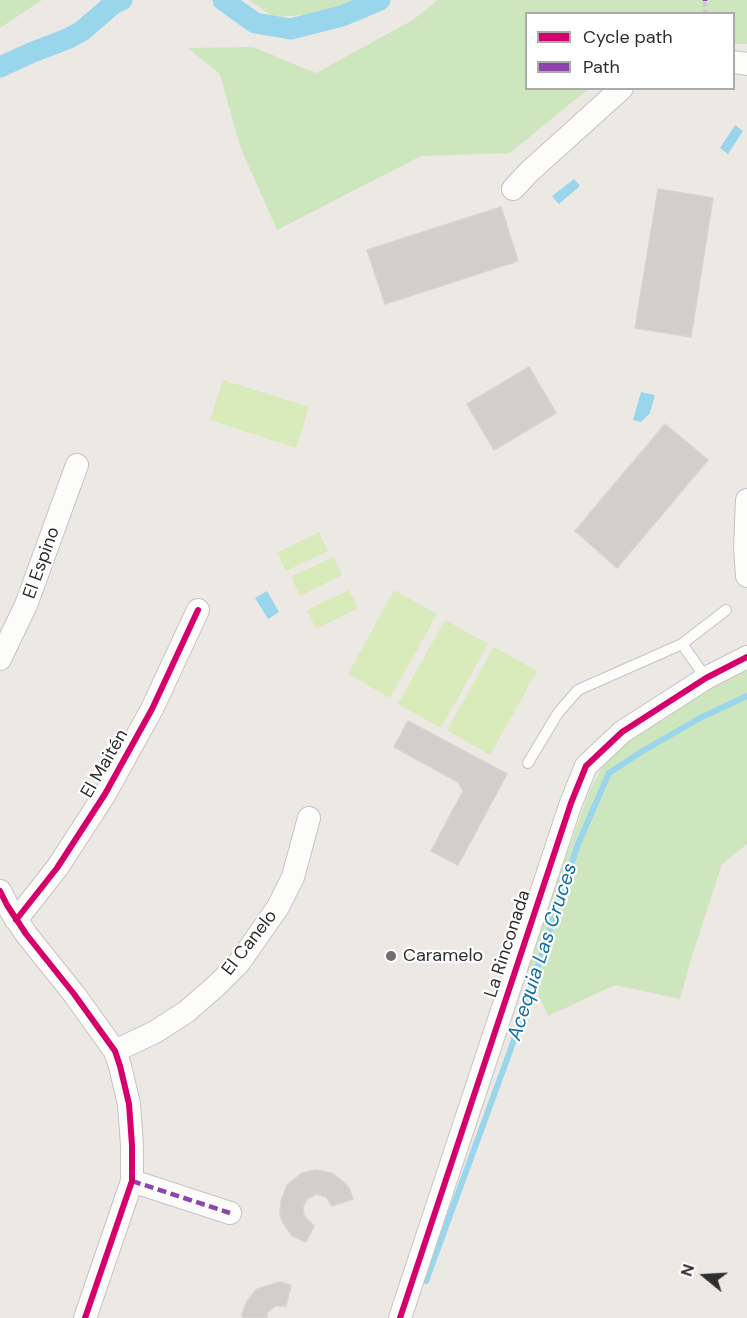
<!DOCTYPE html>
<meta charset="utf-8">
<style>
body{margin:0}
#map{position:relative;width:747px;height:1318px;overflow:hidden;background:#ece8e4;font-family:"DM Sans",sans-serif}
canvas{display:block}
.legend{position:absolute;left:525px;top:12px;width:210px;height:78px;box-sizing:border-box;background:#fff;border:2px solid #ababab;margin:0;padding:8px 10px;list-style:none;font-size:18px;color:#2e2e2e}
.legend li{display:flex;align-items:center;gap:12px;height:30px}
.legend b{width:30px;border:2px solid #ababab}
.north{position:absolute;left:675px;top:1246px;width:60px;height:60px;-webkit-text-stroke:4px #fff;paint-order:stroke;rotate:288deg;font-size:16px;font-weight:700;line-height:24px;text-align:center;color:#2e2e2e}
.north::after{content:'';display:block;margin:auto;width:21px;height:27px;background:#2e2e2e;clip-path:polygon(50% 0,100% 100%,50% 72%,0 100%)}
</style>
<div id="map">
<canvas width="747" height="1318"></canvas>
<ul class="legend">
<li><b style="height:8px;background:#d6006c"></b>Cycle path</li>
<li><b style="height:8px;background:#8e44ad"></b>Path</li>
</ul>
<div class="north">N</div>
</div>
<script>
const c = document.querySelector('canvas').getContext('2d');
c.lineJoin = 'round';
function fill(path, color) {
  c.fillStyle = color;
  c.fill(path, 'evenodd');
}
function toPath(rows) {
  const path = new Path2D();
  for (const r of rows) {
    path.moveTo(r[0], r[1]);
    for (let i = 2; i < r.length; i += 2) path.lineTo(r[i], r[i + 1]);
  }
  return path;
}
function stroke(path, color, width, dash) {
  c.strokeStyle = color;
  c.lineWidth = width;
  c.lineCap = dash ? 'butt' : 'round';
  c.setLineDash(dash || []);
  c.stroke(path);
}
function label(font, color, halo, rows, align = 'center') {
  c.font = font + ' "DM Sans",sans-serif';
  c.lineWidth = 4.5;
  c.setLineDash([]);
  c.textBaseline = 'middle';
  c.strokeStyle = halo;
  c.fillStyle = color;
  for (const [text, x, y, turn = 0] of rows) {
    c.save();
    c.translate(x, y);
    c.rotate((+turn || 0) * Math.PI / 180);
    c.textAlign = isNaN(turn) ? turn : align;
    if (halo) c.strokeText(text, 0, 0);
    c.fillText(text, 0, 0);
    c.restore();
  }
}
const green = toPath([
 [0,0,42,0,0,28],
 [249,0,376,0,371,3,319,14,274,17],
 [438,0,747,0,747,44,734,44,734,14,526,14,526,88,588,89,510,153,421,156,277,230,240,146,220,74,188,48,253,47,316,73,413,20],
 [747,648,747,844,722,864,692,956,680,999,615,985,548,1016,526,967,590,790,623,729]
]);
const pitch = toPath([
 [223,380,309,407,296,448,210,420],
 [319,532,328,551,286,571,277,553],
 [333,557,342,575,300,596,291,577],
 [349,590,358,608,316,629,307,610],
 [394,590,437,614,390,698,348,674],
 [445,620,488,644,441,728,398,704],
 [494,647,537,671,490,755,447,730]
]);
const water = toPath([
 [735,125,743,131,728,154,720,148],
 [574,179,580,186,559,204,552,196],
 [641,392,655,395,650,413,641,422,633,420],
 [267,591,279,612,268,619,255,598]
]);
const stream = toPath([
 [426,1281,510,1051,578,844,609,773,641,752,700,718,747,696]
]);
const canal = toPath([
 [223,0,255,23,291,29,342,16,380,0],
 [0,67,33,52,67,39,82,31,113,4,122,0]
]);
const building = toPath([
 [658,189,713,198,691,337,635,328,658,189],
 [501,207,518,261,385,304,367,250,501,207],
 [529,367,556,413,494,450,467,404,529,367],
 [665,424,708,460,617,568,575,531,665,424],
 [408,721,507,774,458,865,431,851,463,791,458,782,394,747,408,721],
 [316,1170,332,1173,341,1180,349,1188,353,1199,332,1206,326,1197,316,1194,307,1199,303,1207,304,1216,314,1226,306,1242,292,1236,282,1221,280,1214,281,1201,287,1185,302,1173,316,1170],
 [280,1282,291,1285,286,1306,275,1306,267,1313,267,1318,243,1318,242,1314,247,1301,257,1289,280,1282]
]);
const path = toPath([
 [705,14,705,1]
]);
const service = toPath([
 [682,644,706,678],
 [528,763,558,713,578,690,682,644,726,610]
]);
const minor = toPath([
 [734,62,747,64],
 [513,189,530,171,622,88],
 [747,500,745,549,747,576],
 [0,659,26,605,77,465],
 [0,891,7,905,26,934,74,994,115,1051,120,1066,129,1104,132,1145,132,1181,85,1318],
 [16,920,57,868,105,794,152,709,198,610],
 [115,1051,155,1032,186,1012,216,986,239,963,278,907,293,877,309,818],
 [132,1181,230,1213],
 [400,1318,571,803,586,766,622,732,706,678,747,657]
]);
const quiet = toPath([
 [705,1,705,0],
 [132,1181,230,1213]
]);
const cycleway = toPath([
 [0,891,7,905,26,934,74,994,115,1051,120,1066,129,1104,132,1145,132,1181,85,1318],
 [16,920,57,868,105,794,152,709,198,610],
 [400,1318,571,803,586,766,622,732,706,678,747,657]
]);
const markers = [
 [391,956,6,"#706f6e"]
];
const streetNames = [
 ["El Espino",42,563,-70],
 ["El Maitén",105,764,-60],
 ["El Canelo",250,943,-52],
 ["La Rinconada",508,944,-72]
];
const poiNames = [
 ["Caramelo",403,956]
];
const waterNames = [
 ["Acequia Las Cruces",543,952,-72]
];
fill(green, '#cee6be');
fill(pitch, '#d9eabb');
fill(water, '#99d6ec');
stroke(stream, '#99d6ec', 6);
stroke(canal, '#99d6ec', 21);
fill(building, '#d1cecb');
stroke(building, '#d7d4d0', 1.5);
stroke(service, '#c5c4c5', 12);
stroke(minor, '#c5c4c5', 24);
stroke(path, '#c9c9c8', 4, [4.5, 3]);
stroke(service, '#fcfcfb', 10);
stroke(minor, '#fcfcfb', 22);
stroke(quiet, '#8e44ad', 4.5, [9, 4.5]);
stroke(cycleway, '#d6006c', 6);
for (const [x, y, r, color] of markers) {
  const dot = new Path2D();
  dot.arc(x, y, r, 0, 2 * Math.PI);
  c.fillStyle = color;
  c.fill(dot);
  stroke(dot, '#fff', 2);
}
label('18px', '#2e2e2e', '#fff', streetNames);
label('18px', '#2e2e2e', '#fff', poiNames, 'left');
label('italic 20px', '#0d6fa3', '#fff', waterNames);
</script>
